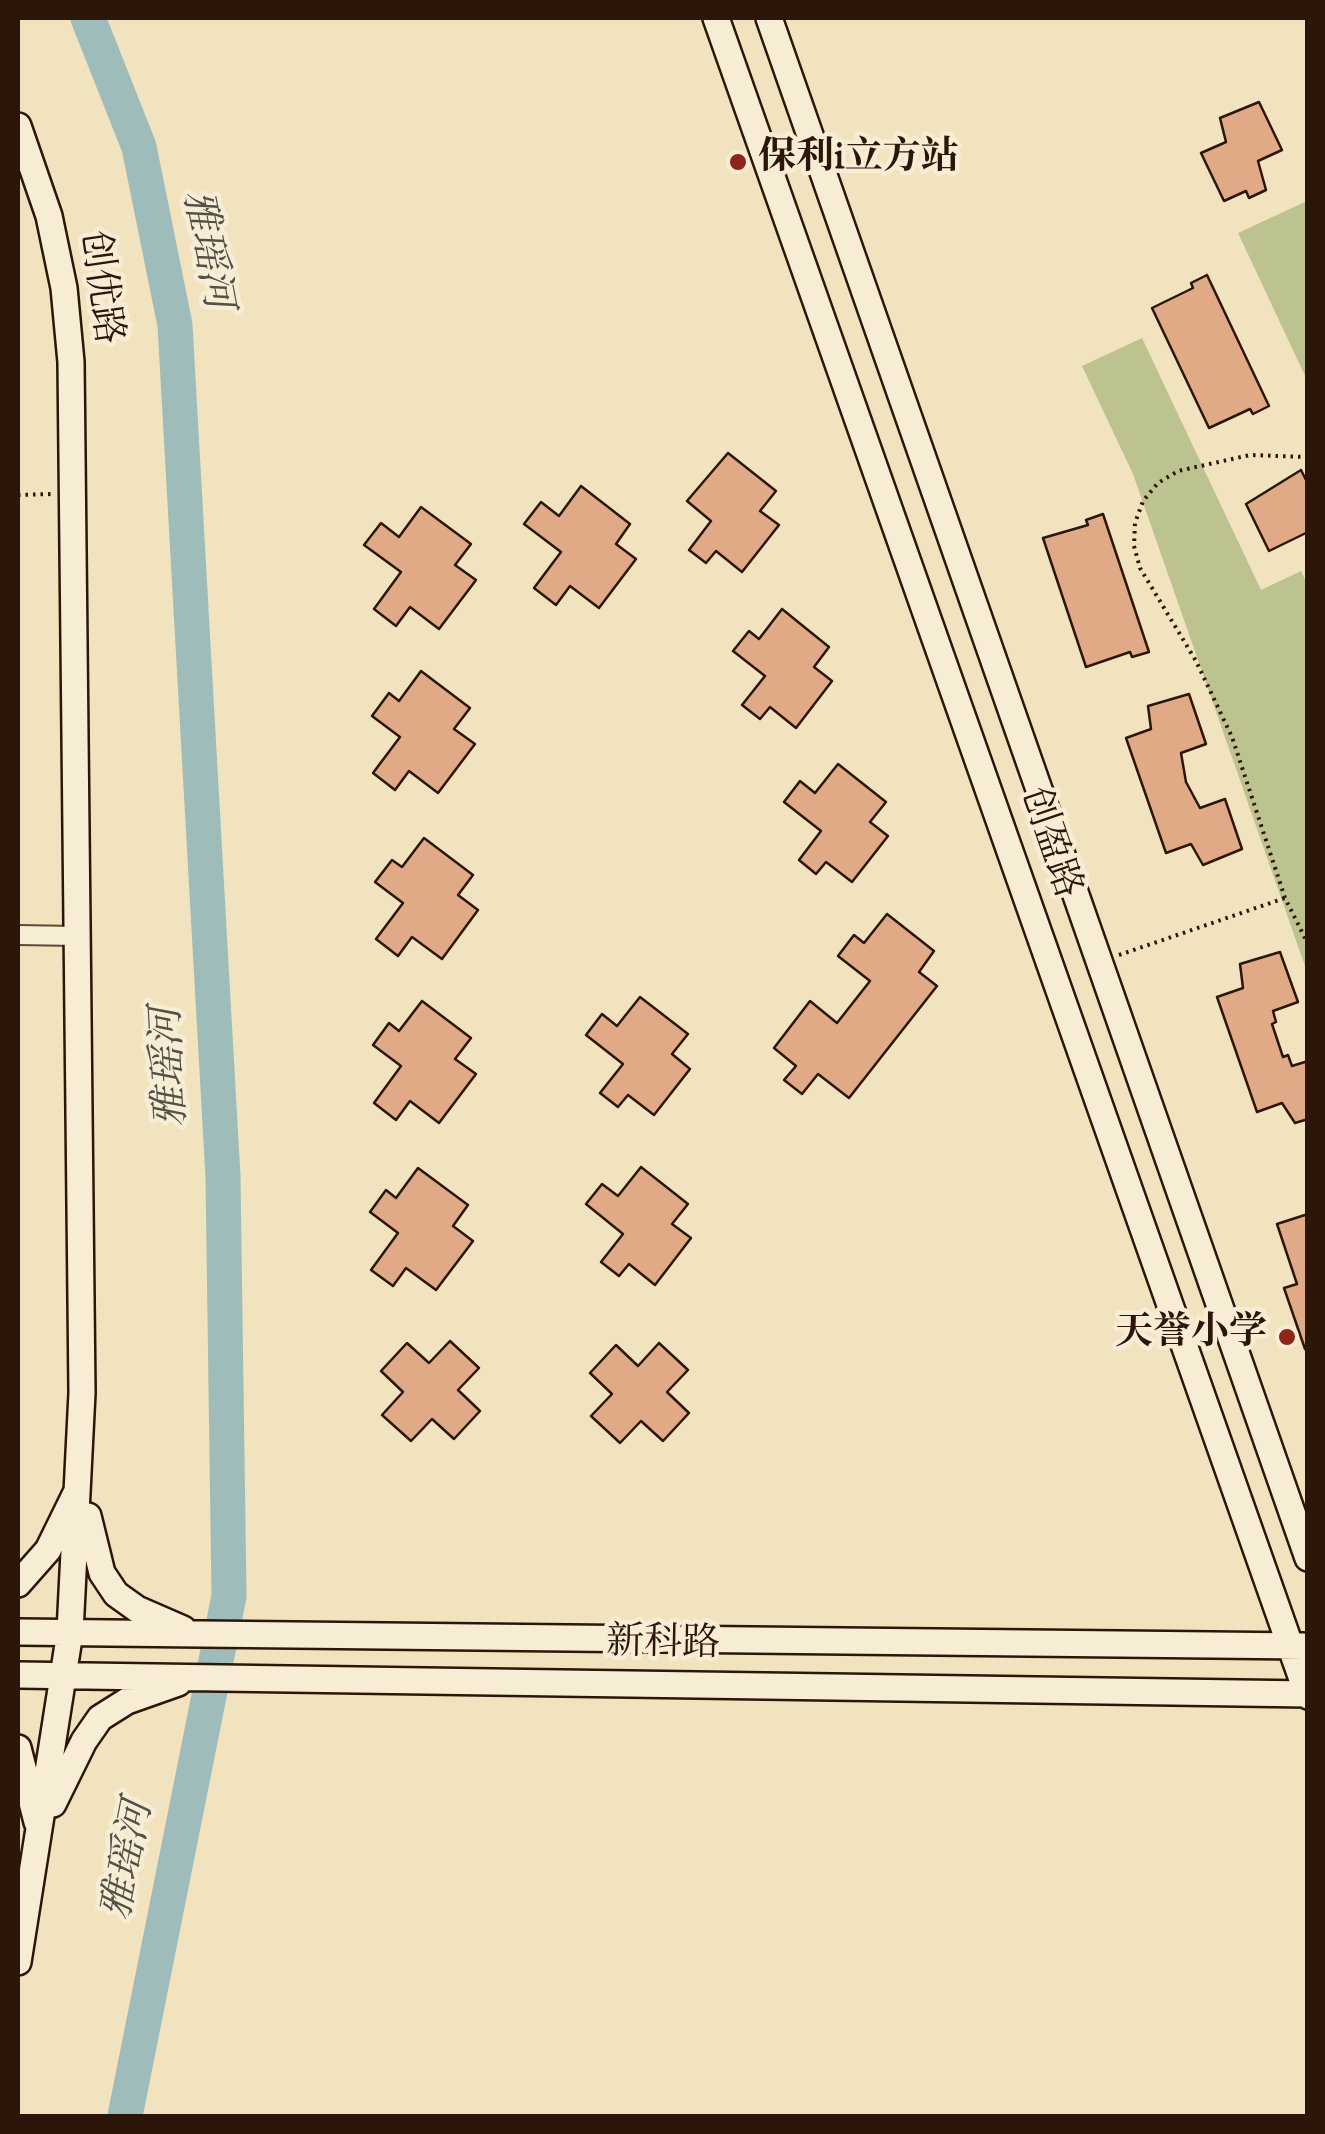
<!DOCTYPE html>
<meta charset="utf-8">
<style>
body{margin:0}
#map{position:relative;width:1325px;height:2134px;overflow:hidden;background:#f1e3bd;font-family:"Sorts Mill Goudy",serif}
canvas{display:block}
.frame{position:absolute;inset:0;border:20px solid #2b1609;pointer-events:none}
</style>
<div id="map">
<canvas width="1325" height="2134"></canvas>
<div class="frame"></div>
</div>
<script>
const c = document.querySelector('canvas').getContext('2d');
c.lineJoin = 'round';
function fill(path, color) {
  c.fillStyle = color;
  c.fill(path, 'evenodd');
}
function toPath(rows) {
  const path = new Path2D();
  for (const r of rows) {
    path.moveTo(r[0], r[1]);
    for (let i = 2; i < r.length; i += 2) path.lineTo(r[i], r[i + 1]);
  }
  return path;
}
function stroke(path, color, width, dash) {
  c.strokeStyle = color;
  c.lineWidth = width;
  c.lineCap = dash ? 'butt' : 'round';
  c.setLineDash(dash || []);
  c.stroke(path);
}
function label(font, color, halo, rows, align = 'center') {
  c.font = font + ' "Sorts Mill Goudy","Noto Serif SC",serif';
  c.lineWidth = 9;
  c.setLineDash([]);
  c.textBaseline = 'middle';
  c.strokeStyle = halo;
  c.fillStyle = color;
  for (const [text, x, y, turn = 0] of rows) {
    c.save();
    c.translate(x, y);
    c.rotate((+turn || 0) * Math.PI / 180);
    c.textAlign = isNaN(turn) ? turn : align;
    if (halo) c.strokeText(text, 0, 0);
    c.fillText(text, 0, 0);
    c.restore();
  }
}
const green = toPath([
 [1307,201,1307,380,1238,233],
 [1142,338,1261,590,1301,571,1307,584,1307,972,1133,474,1082,366]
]);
const river = toPath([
 [88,18,139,147,175,325,223,1177,229,1596,125,2116]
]);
const building = toPath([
 [1259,102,1282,150,1258,161,1266,190,1249,198,1246,191,1224,201,1201,153,1226,142,1220,118,1259,102],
 [1207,275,1269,406,1253,414,1250,409,1209,428,1152,308,1193,288,1191,283,1207,275],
 [728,453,776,491,760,511,779,525,742,572,716,551,706,563,689,550,711,521,687,501,728,453],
 [1301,470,1308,484,1308,532,1269,551,1246,504,1301,470],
 [581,486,630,524,616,544,636,559,599,608,570,586,556,605,534,588,561,552,524,524,541,502,559,516,581,486],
 [421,507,471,544,455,565,476,580,439,629,410,607,396,626,374,609,401,572,364,545,381,523,399,537,421,507],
 [1103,514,1149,652,1132,657,1130,652,1086,667,1043,538,1088,525,1086,520,1103,514],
 [782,609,829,647,814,667,832,681,796,728,770,707,760,719,742,705,765,676,733,651,749,631,759,639,782,609],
 [421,671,470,708,454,729,475,744,438,793,409,771,395,790,373,773,400,737,372,716,389,693,399,701,421,671],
 [1189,694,1206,744,1181,753,1186,782,1200,808,1225,799,1242,849,1203,865,1191,844,1166,853,1126,738,1151,729,1148,706,1189,694],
 [838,764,886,802,870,822,888,836,852,882,826,862,816,874,799,860,821,831,784,802,800,781,815,793,838,764],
 [424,838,473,875,458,895,478,910,442,959,412,937,398,956,376,939,403,903,375,882,392,860,402,867,424,838],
 [887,914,934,951,919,972,937,986,849,1098,818,1074,802,1094,784,1080,796,1066,774,1048,810,1001,837,1023,870,981,838,956,854,935,864,943,887,914],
 [1280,952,1298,1002,1273,1011,1276,1022,1272,1024,1283,1057,1288,1055,1292,1066,1308,1061,1308,1119,1295,1123,1282,1103,1257,1112,1217,997,1243,988,1240,964,1280,952],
 [640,997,688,1034,672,1054,690,1069,654,1115,628,1095,618,1107,600,1093,623,1064,586,1035,602,1014,617,1026,640,997],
 [422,1001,471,1038,455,1059,476,1074,439,1123,410,1101,396,1120,374,1103,401,1066,373,1045,389,1023,399,1031,422,1001],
 [641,1167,688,1204,672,1224,691,1238,655,1285,629,1264,619,1276,601,1262,623,1234,586,1204,602,1184,618,1196,641,1167],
 [418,1168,468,1205,453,1226,473,1241,436,1290,406,1268,393,1286,371,1270,398,1233,370,1212,386,1190,396,1198,418,1168],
 [1308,1214,1308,1348,1305,1349,1284,1288,1297,1284,1277,1224,1308,1214],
 [450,1341,479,1368,458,1390,480,1411,454,1439,432,1419,411,1441,382,1415,403,1392,381,1371,407,1343,429,1363,450,1341],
 [659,1343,688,1370,667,1392,689,1413,663,1441,641,1421,620,1443,591,1416,612,1394,590,1373,616,1345,638,1366,659,1343]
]);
const path = toPath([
 [1308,457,1250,455,1178,471,1158,483,1143,501,1135,523,1134,546,1140,568,1196,661,1232,737,1285,898,1308,944],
 [18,495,53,494],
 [1119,955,1285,898]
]);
const street = toPath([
 [18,935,77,936]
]);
const secondary = toPath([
 [716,18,1308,1696],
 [769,18,1308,1558],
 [18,126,49,216,64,288,71,362,82,1393,70,1632,18,1962],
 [88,1516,102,1573,116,1594,137,1609,183,1629],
 [18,1584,48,1550,76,1493],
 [18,1632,1303,1646],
 [18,1675,1308,1694],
 [18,1748,37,1822],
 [53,1804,84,1741,100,1718,127,1701,178,1683]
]);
const markers = [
 [738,162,10,"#8f2418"],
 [1287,1337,10,"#8f2418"]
];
const poiNames = [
 ["保利i立方站",758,162],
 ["天誉小学",1267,1337,"right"]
];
const streetNames = [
 ["创优路",97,288,82],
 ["创盈路",1047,844,71],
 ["新科路",663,1647,1]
];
const waterNames = [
 ["雅瑶河",203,250,79],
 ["雅瑶河",174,1067,-93],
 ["雅瑶河",132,1861,-79]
];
fill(green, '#bcc38f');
stroke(river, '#9ebcba', 35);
fill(building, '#dfaa85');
stroke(building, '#2b1609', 2.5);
stroke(street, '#5c4936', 22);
stroke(secondary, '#2b1609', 30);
stroke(path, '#2b1609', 4, [2.5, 5]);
stroke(street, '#f6edd4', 18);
stroke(secondary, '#f6edd4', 25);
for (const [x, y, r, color] of markers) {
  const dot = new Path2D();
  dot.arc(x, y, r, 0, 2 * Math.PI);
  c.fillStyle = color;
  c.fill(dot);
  stroke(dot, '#f6edd4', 4);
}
label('bold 38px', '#2b1609', '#f6edd4', poiNames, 'left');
label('38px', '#2b1609', '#f6edd4', streetNames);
label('italic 40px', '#535047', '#f6edd4', waterNames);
</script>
